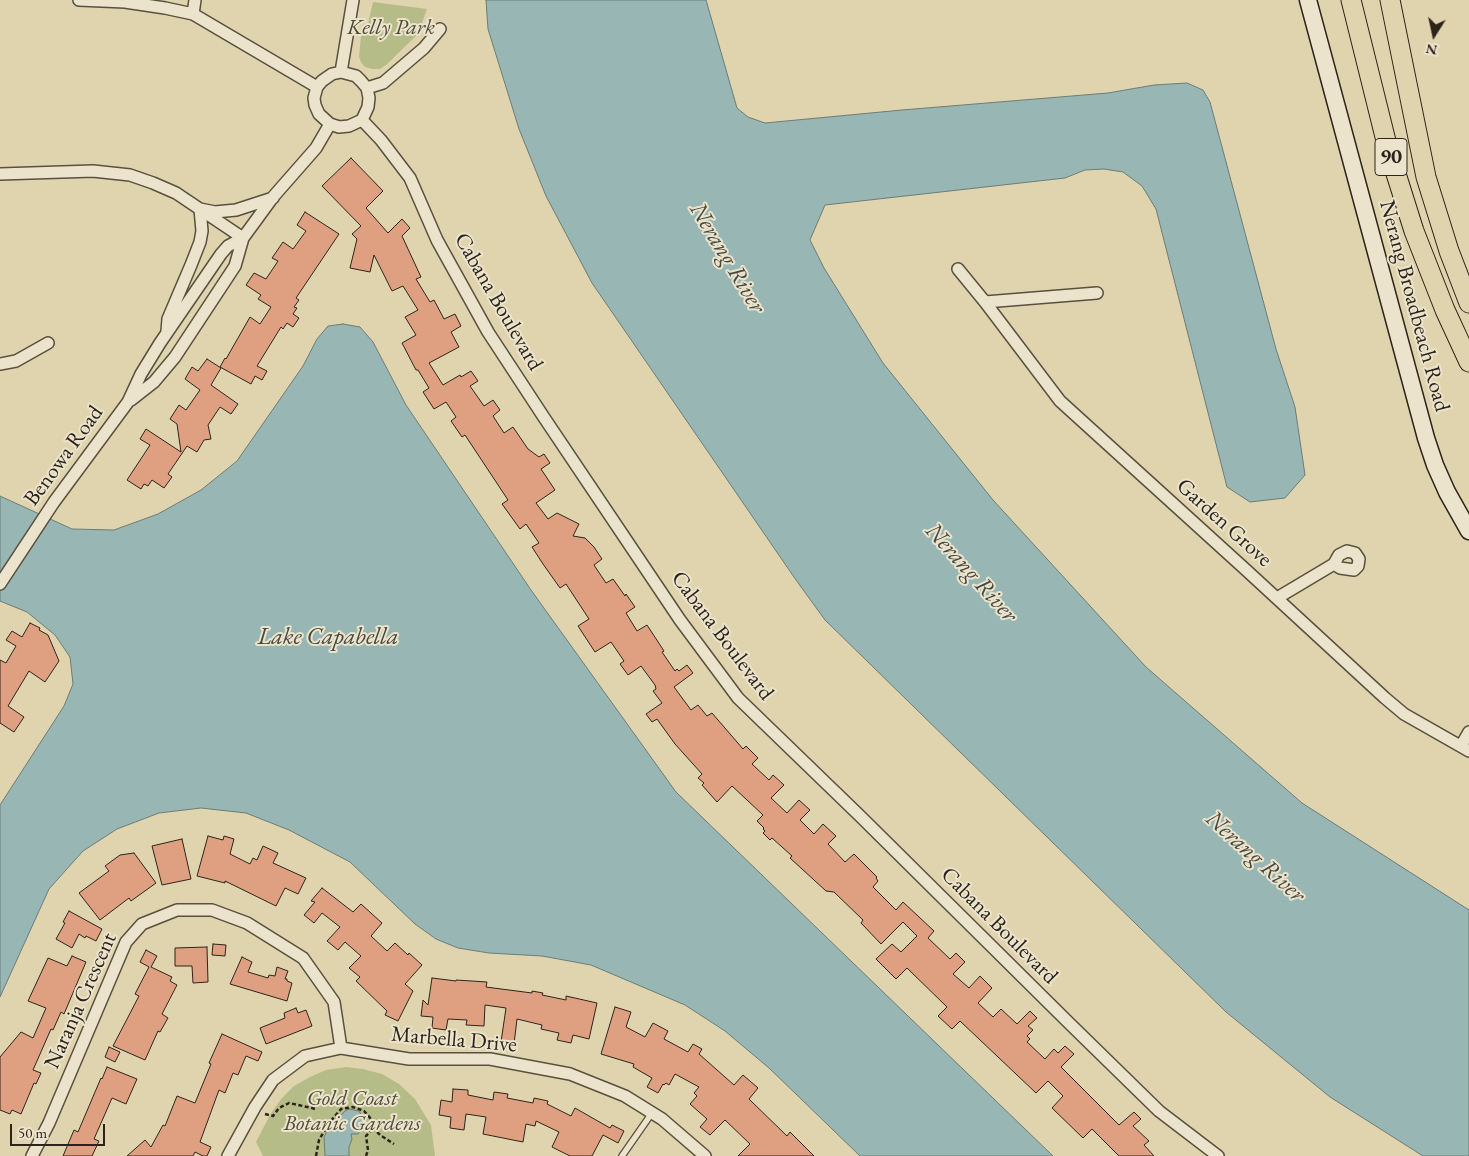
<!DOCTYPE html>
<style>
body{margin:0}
#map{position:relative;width:1469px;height:1156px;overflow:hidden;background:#e0d4af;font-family:"EB Garamond",serif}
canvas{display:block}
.north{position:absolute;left:1409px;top:10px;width:50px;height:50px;-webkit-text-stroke:4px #ebe3cb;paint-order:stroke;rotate:190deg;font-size:14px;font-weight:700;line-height:20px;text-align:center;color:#2c241a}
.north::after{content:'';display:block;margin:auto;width:18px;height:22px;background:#2c241a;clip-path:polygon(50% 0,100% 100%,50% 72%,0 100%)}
.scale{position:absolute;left:10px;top:1124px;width:95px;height:22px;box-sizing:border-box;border:2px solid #2c241a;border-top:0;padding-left:6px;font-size:15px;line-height:18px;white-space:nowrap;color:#2c241a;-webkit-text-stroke:4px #ebe3cb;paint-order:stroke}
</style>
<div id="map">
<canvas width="1469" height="1156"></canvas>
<div class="north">N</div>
<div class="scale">50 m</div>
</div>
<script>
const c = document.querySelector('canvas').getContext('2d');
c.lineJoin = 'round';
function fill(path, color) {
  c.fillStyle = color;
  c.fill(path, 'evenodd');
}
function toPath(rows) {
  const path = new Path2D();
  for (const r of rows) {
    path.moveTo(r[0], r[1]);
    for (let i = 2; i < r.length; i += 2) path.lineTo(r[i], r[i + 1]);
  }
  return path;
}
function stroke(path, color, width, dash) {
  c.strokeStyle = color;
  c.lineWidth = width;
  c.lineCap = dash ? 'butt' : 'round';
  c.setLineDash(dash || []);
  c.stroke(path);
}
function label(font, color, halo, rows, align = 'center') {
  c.font = font + ' "EB Garamond",serif';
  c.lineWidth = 4;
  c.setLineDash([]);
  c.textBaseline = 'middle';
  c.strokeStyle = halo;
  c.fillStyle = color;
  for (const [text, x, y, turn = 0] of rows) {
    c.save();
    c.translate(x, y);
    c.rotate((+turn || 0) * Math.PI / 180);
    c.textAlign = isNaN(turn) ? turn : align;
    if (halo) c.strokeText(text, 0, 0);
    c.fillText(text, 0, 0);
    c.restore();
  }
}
const green = toPath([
 [373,2,427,9,418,34,386,65,380,69,372,69,365,67,361,62,359,57,361,36,368,24],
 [346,1067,363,1069,382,1074,399,1084,415,1099,431,1125,435,1156,263,1156,256,1142,270,1115,281,1099,294,1086,310,1077,326,1070]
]);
const water = toPath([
 [486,0,706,0,737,108,748,117,765,123,902,110,1108,93,1154,85,1187,83,1203,90,1210,102,1276,349,1295,407,1305,475,1285,498,1250,502,1227,487,1156,209,1142,186,1123,172,1104,169,1085,170,1065,178,825,205,810,240,824,268,883,363,993,500,1146,667,1302,803,1469,910,1469,1156,1423,1156,1330,1097,1226,1012,825,620,796,580,592,283,546,196,519,129,488,29,486,0],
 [343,324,360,327,373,342,406,405,531,590,676,792,1053,1156,860,1156,769,1068,725,1031,685,1005,591,965,542,956,489,953,458,948,436,939,415,924,350,862,289,830,246,813,201,808,159,813,117,829,83,851,49,889,0,997,0,805,64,706,73,684,70,657,55,635,27,612,0,601,0,496,72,529,114,530,158,514,201,490,237,461,303,366,317,339,328,326,343,324],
 [349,1109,359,1111,363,1118,361,1129,358,1134,351,1134,352,1139,349,1147,349,1156,325,1156,324,1137,328,1129,345,1111,349,1109]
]);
const building = toPath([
 [351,158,383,191,366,208,388,233,402,219,410,228,402,236,421,277,416,279,430,302,434,300,444,319,455,314,461,326,451,332,459,347,429,363,443,385,460,375,461,377,471,371,478,381,470,386,484,406,493,400,500,410,493,416,504,433,513,427,528,449,539,457,544,454,550,463,541,469,555,490,536,503,548,519,557,513,579,524,573,536,585,538,594,547,602,559,594,565,606,583,613,579,625,596,626,594,635,607,626,613,637,631,647,625,664,651,662,652,675,671,677,669,679,671,687,665,693,673,674,687,691,710,698,705,707,716,712,713,743,749,746,746,758,758,752,764,769,780,773,775,784,785,771,798,787,813,799,800,810,810,800,820,814,834,823,824,836,836,828,844,845,862,854,854,877,877,876,878,878,881,873,887,896,910,903,902,934,931,928,938,950,959,956,953,965,962,953,974,969,988,980,976,992,988,978,1003,993,1017,1001,1009,1017,1024,1030,1011,1037,1018,1028,1026,1033,1030,1027,1036,1030,1039,1027,1042,1045,1059,1054,1049,1058,1053,1065,1046,1074,1054,1061,1067,1119,1125,1134,1112,1141,1119,1133,1126,1149,1141,1144,1145,1154,1156,1119,1156,1092,1129,1083,1138,1052,1108,1063,1096,1048,1081,1036,1093,960,1021,952,1029,938,1016,947,1007,907,968,896,979,876,959,892,944,901,952,917,936,903,922,881,944,861,923,863,920,834,892,826,891,790,858,792,856,772,838,770,840,763,833,765,831,763,829,764,828,757,821,763,815,732,786,717,802,702,785,704,783,698,778,702,774,675,744,657,719,652,722,646,714,662,703,653,691,656,689,655,685,641,666,628,675,620,664,624,661,611,642,595,652,578,626,589,619,566,584,560,588,543,564,532,547,539,543,526,524,520,529,502,504,508,500,465,435,462,437,451,421,456,417,446,402,434,409,423,392,429,388,418,370,416,370,402,343,416,335,405,317,418,310,403,286,392,291,374,255,370,272,350,268,357,239,352,234,361,226,322,186,351,158],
 [305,212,339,234,296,298,299,300,294,307,297,308,293,314,299,318,293,327,287,323,283,329,281,327,257,366,267,371,262,380,255,376,251,384,220,367,225,358,226,359,250,317,260,324,271,307,258,299,261,295,246,285,254,273,266,279,278,261,272,258,283,242,293,249,306,231,297,225,305,212],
 [207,359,221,368,211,385,238,404,231,414,220,407,208,425,211,439,204,440,197,452,187,446,168,474,172,477,164,488,152,480,148,486,144,484,141,489,127,480,150,445,140,439,146,429,181,452,177,424,170,419,179,405,186,410,200,390,185,379,192,367,198,371,207,359],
 [30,623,40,628,39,630,48,635,59,661,45,682,29,671,8,706,24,717,14,732,0,723,0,660,6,663,16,646,6,640,12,631,22,637,30,623],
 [208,836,223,840,224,836,234,839,230,854,250,864,253,858,257,860,263,846,278,853,273,863,306,878,298,894,285,888,276,906,225,881,225,883,197,876,208,836],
 [182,839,191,879,162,885,152,846,182,839],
 [134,853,156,883,131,901,129,898,100,920,79,893,109,871,105,866,120,855,134,853],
 [322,888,353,912,361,904,382,923,371,936,387,951,395,943,408,955,409,953,422,965,405,984,413,991,398,1021,385,1015,387,1011,356,981,360,977,349,968,361,956,345,942,338,950,327,941,340,927,322,913,314,923,304,915,315,902,311,901,322,888],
 [69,911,102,929,96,941,86,936,85,938,79,934,72,948,56,939,65,923,63,922,69,911],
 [213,944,226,945,225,956,212,955,213,944],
 [207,947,208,982,193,983,192,966,175,966,175,948,207,947],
 [146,950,157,956,151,967,172,977,170,981,177,985,162,1014,168,1018,160,1032,158,1031,145,1060,113,1046,139,996,135,994,149,967,140,962,146,950],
 [72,956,86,962,64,1014,61,1012,53,1030,51,1029,33,1070,41,1073,36,1084,34,1083,21,1114,12,1110,10,1114,0,1110,0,1057,21,1032,33,1038,46,1008,28,1001,48,958,67,966,72,956],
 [242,957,252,962,248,972,268,978,269,975,275,976,277,967,288,971,285,979,287,979,287,981,292,983,287,1001,230,984,242,957],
 [432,978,456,981,456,980,487,982,486,987,532,993,532,991,543,993,542,995,566,1000,566,996,597,1003,589,1039,573,1035,571,1043,557,1040,559,1033,541,1029,542,1025,517,1019,514,1044,501,1042,506,1008,485,1005,484,1026,466,1025,467,1020,448,1019,446,1030,432,1028,433,1017,421,1016,423,1000,428,1005,432,978],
 [615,1007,631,1012,626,1027,645,1037,653,1023,668,1031,664,1039,688,1052,693,1044,702,1049,699,1054,734,1085,743,1075,758,1088,749,1099,787,1136,790,1132,814,1156,738,1156,750,1144,725,1120,710,1135,700,1127,707,1119,690,1104,697,1096,694,1093,699,1087,675,1074,669,1085,666,1083,664,1085,663,1084,658,1093,647,1087,652,1078,633,1067,634,1064,601,1054,615,1007],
 [296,1008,298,1013,306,1010,312,1026,266,1044,260,1028,285,1018,284,1013,296,1008],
 [222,1034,262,1052,258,1061,246,1056,238,1075,233,1073,225,1093,219,1090,200,1142,211,1147,207,1156,203,1156,195,1152,193,1156,127,1156,145,1140,151,1147,163,1125,165,1126,177,1096,195,1103,211,1064,209,1063,222,1034],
 [109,1047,120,1052,115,1062,105,1057,109,1047],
 [107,1067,137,1079,126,1104,112,1098,94,1139,99,1141,92,1156,63,1156,74,1130,78,1132,101,1078,102,1079,107,1067],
 [453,1089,468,1090,468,1095,493,1100,494,1092,508,1094,507,1098,533,1103,534,1098,548,1101,547,1104,571,1116,575,1108,610,1128,612,1125,624,1131,618,1143,603,1135,592,1156,570,1156,552,1147,559,1132,536,1121,535,1126,526,1124,523,1142,483,1134,486,1117,466,1114,464,1130,450,1128,451,1117,439,1115,441,1100,452,1102,453,1089]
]);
const path = toPath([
 [265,1114,273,1116,279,1108,289,1103,312,1108,315,1109],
 [316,1156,319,1140,329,1123,341,1109,353,1107,364,1111,371,1119,373,1128,380,1135,394,1144],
 [366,1156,368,1150,366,1136,373,1128]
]);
const lane = toPath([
 [622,1156,652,1113]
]);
const street = toPath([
 [79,0,125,2,165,8,193,14,317,87],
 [193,14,195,0],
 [341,72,356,76,361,81,367,88,369,98,368,107,362,120,349,126,339,127,330,124,319,114,315,105,314,98,317,87,322,81,332,74,341,72],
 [341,72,353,0],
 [367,88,383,83,424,48,440,29],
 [362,120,381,140,410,178,437,240,488,332,543,416,680,620,738,698,860,816,1069,1023,1159,1111,1218,1156],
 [0,174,93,171,130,175,153,183,176,193,243,238],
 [958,269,985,302,1060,401,1245,569,1385,698,1404,714,1469,751],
 [985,302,1097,293],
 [167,331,168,319,191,265,200,242,202,231,200,209,215,212,236,210,273,198],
 [0,364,16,361,48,343],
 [131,400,154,382,175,357,235,266,243,238,273,197,316,148,330,124],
 [0,584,54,502,128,402,141,374,160,343,221,254,228,246,243,238],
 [1277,598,1334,564,1339,555,1347,551,1355,553,1359,559,1358,566,1354,570,1340,568,1334,564],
 [1461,746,1469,732],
 [32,1156,49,1123,126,942,142,924,177,910,212,910,247,923,303,958,334,1002,341,1048],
 [228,1156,255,1107,273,1080,305,1056,341,1048,409,1059,490,1059,570,1074,625,1096,662,1119,705,1156]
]);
const secondary = toPath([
 [1308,0,1426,438,1435,465,1447,492,1469,531]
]);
const primary = toPath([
 [1351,0,1387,145,1414,231,1445,310,1469,362],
 [1390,0,1426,177,1449,251,1469,303]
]);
const shields = [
 [1391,157,32]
];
const shieldNames = [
 ["90",1391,157]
];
const parkNames = [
 ["Kelly Park",391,28],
 ["Gold Coast",352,1099],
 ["Botanic Gardens",352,1124]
];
const streetNames = [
 ["Cabana Boulevard",498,302,60],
 ["Nerang Broadbeach Road",1414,306,75],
 ["Benowa Road",64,456,-54],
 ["Garden Grove",1224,523,42],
 ["Cabana Boulevard",722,636,53],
 ["Cabana Boulevard",999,926,45],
 ["Naranja Crescent",81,1001,-66],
 ["Marbella Drive",454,1040,5]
];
const waterNames = [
 ["Nerang River",727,258,59],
 ["Nerang River",971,573,48],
 ["Lake Capabella",328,637],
 ["Nerang River",1255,857,42]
];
fill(green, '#b6bc88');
fill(water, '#97b6b4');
stroke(water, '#6c7c76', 1);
fill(building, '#dfa082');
stroke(building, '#2c241a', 1);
stroke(lane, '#59503f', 8);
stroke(street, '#59503f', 14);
stroke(secondary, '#2c241a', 19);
stroke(primary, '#2c241a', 21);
stroke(path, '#2c241a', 2.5, [4, 2.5]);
stroke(lane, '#ebe3cb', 5.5);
stroke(street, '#ebe3cb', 11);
stroke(secondary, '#ebe3cb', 16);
stroke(primary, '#e0d4af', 19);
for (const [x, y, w] of shields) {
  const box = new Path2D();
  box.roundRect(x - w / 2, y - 18.5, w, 37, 4);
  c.fillStyle = '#ebe3cb';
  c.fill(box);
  stroke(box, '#2c241a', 1);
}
label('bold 21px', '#2c241a', null, shieldNames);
label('italic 22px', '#4e4a36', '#ebe3cb', parkNames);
label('22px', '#2c241a', '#ebe3cb', streetNames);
label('italic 24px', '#474840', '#ebe3cb', waterNames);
</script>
